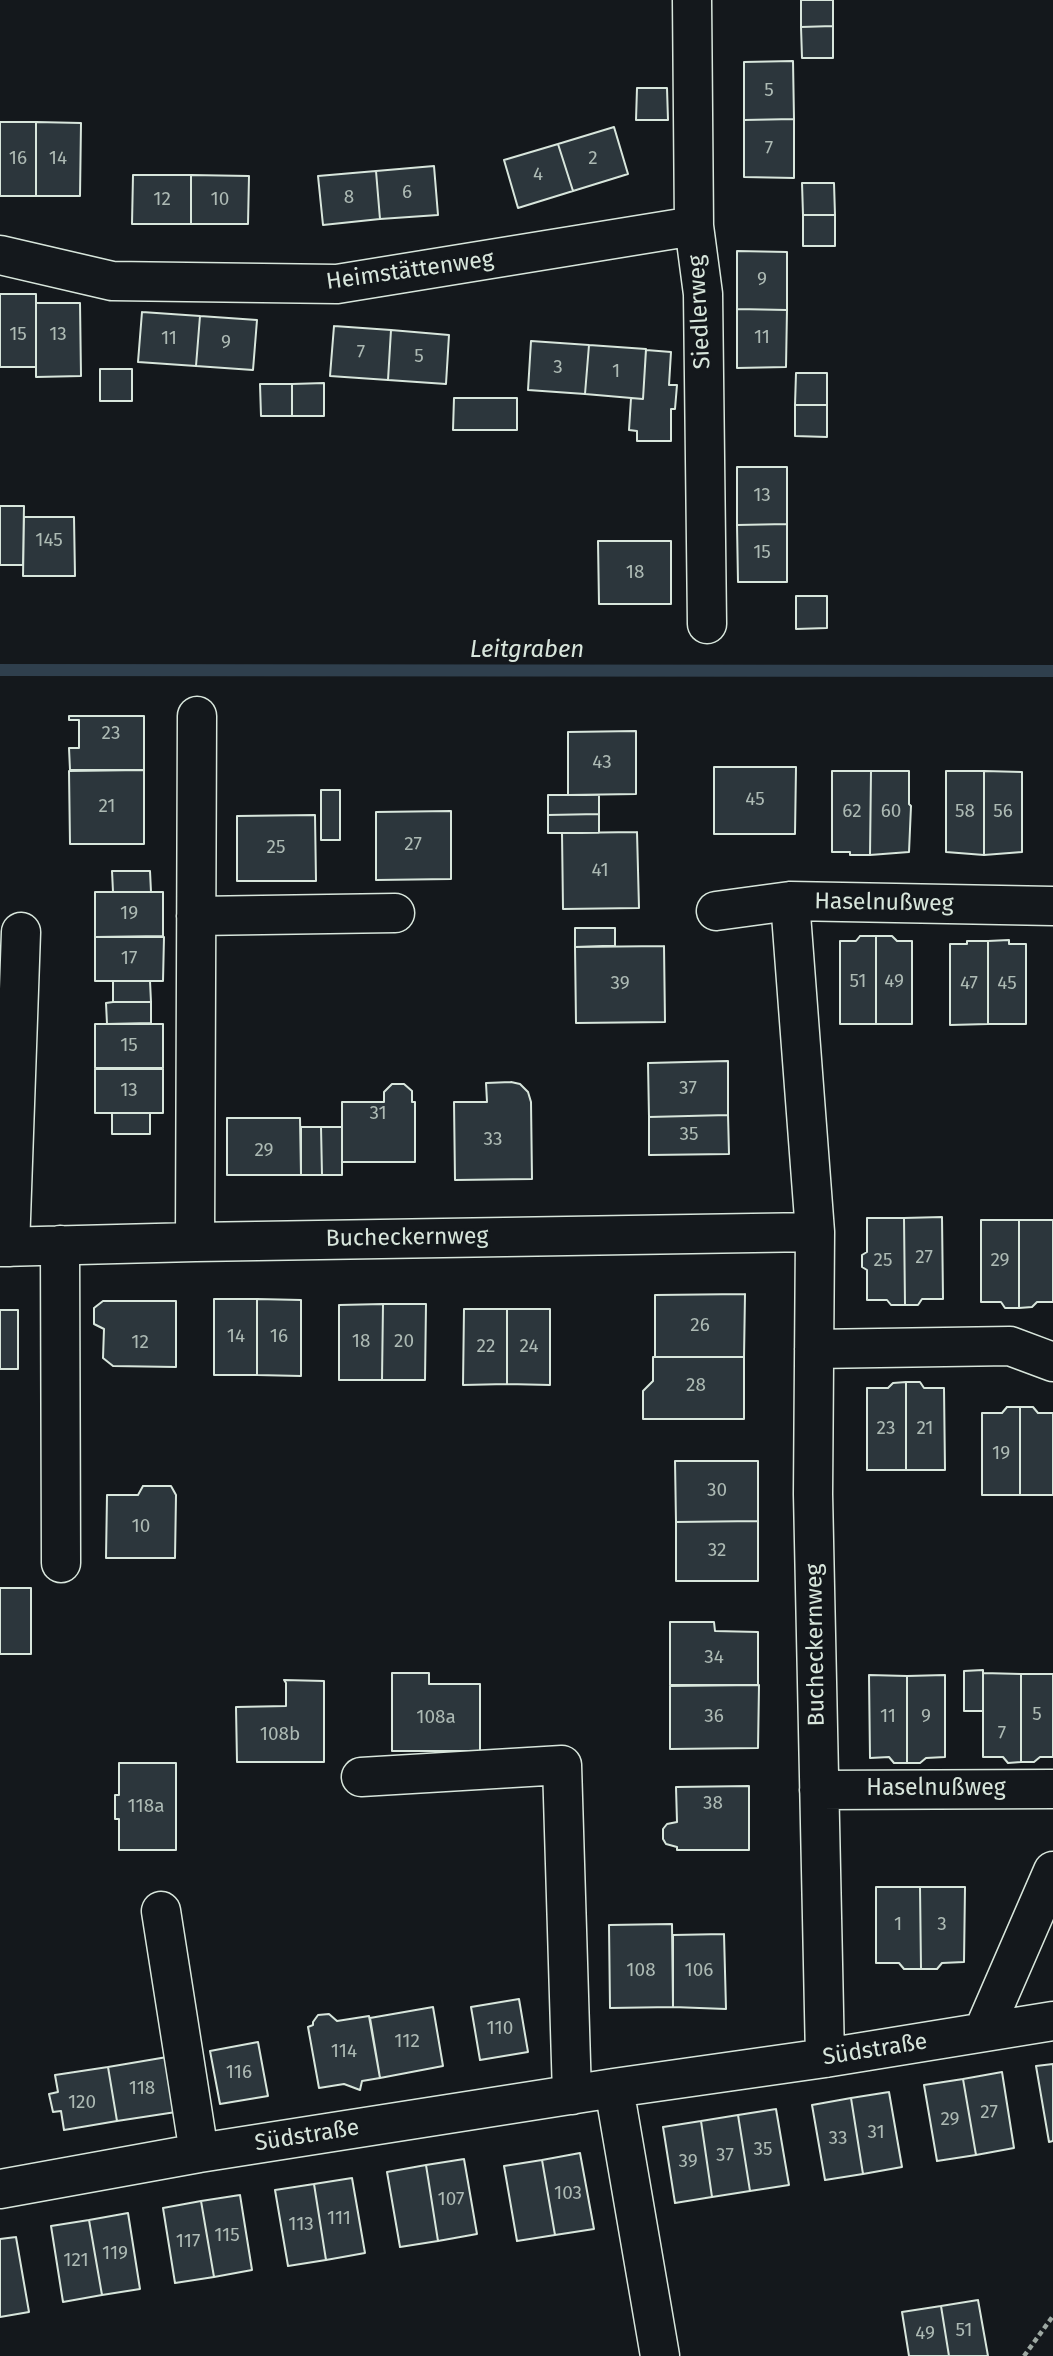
<!DOCTYPE html>
<meta charset="utf-8">
<style>
body{margin:0}
canvas{display:block;background:#14181c}
</style>
<canvas width="1053" height="2356"></canvas>
<script>
const c = document.querySelector('canvas').getContext('2d');
c.lineJoin = 'round';
function toPath(rows) {
  const path = new Path2D();
  for (const r of rows) {
    path.moveTo(r[0], r[1]);
    for (let i = 2; i < r.length; i += 2) path.lineTo(r[i], r[i + 1]);
  }
  return path;
}
function stroke(path, color, width, dash) {
  c.strokeStyle = color;
  c.lineWidth = width;
  c.lineCap = dash ? 'butt' : 'round';
  c.setLineDash(dash || []);
  c.stroke(path);
}
function fill(path, color) {
  c.fillStyle = color;
  c.fill(path, 'evenodd');
}
function label(font, color, halo, rows, align = 'center') {
  c.font = font + ' "Fira Sans",sans-serif';
  c.lineWidth = 5;
  c.setLineDash([]);
  c.textBaseline = 'middle';
  c.strokeStyle = halo;
  c.fillStyle = color;
  for (const [text, x, y, turn = 0] of rows) {
    c.save();
    c.translate(x, y);
    c.rotate((+turn || 0) * Math.PI / 180);
    c.textAlign = isNaN(turn) ? turn : align;
    if (halo) c.strokeText(text, 0, 0);
    c.fillText(text, 0, 0);
    c.restore();
  }
}
const stream = toPath([
 [0,670,1053,671]
]);
const building = toPath([
 [801,0,833,0,833,26,801,27,801,0],
 [833,26,833,58,802,58,801,27,833,26],
 [793,61,794,119,744,120,744,62,793,61],
 [637,88,667,88,668,120,636,120,637,88],
 [794,119,794,178,744,177,744,120,794,119],
 [0,122,36,122,36,196,0,196,0,122],
 [36,122,81,123,80,196,36,196,36,122],
 [614,127,628,174,573,191,558,144,614,127],
 [558,144,573,191,518,208,504,160,558,144],
 [434,166,438,215,380,219,376,171,434,166],
 [376,171,380,219,323,225,318,176,376,171],
 [133,175,191,175,191,224,132,224,133,175],
 [191,175,249,176,248,224,191,224,191,175],
 [802,183,834,183,835,215,803,215,802,183],
 [803,215,835,215,835,246,803,246,803,215],
 [737,251,787,252,787,310,737,309,737,251],
 [0,294,36,294,36,367,0,367,0,294],
 [36,303,80,303,81,376,36,377,36,303],
 [737,309,787,310,786,367,737,368,737,309],
 [142,312,200,316,196,366,138,362,142,312],
 [200,316,257,320,253,370,196,366,200,316],
 [334,326,391,330,388,380,330,376,334,326],
 [391,330,449,335,446,384,388,380,391,330],
 [531,341,589,345,585,394,528,390,531,341],
 [589,345,646,349,643,399,585,394,589,345],
 [646,350,671,352,669,385,677,385,675,409,671,409,671,441,637,441,637,431,629,430,631,398,643,399,646,350],
 [100,369,132,369,132,401,100,401,100,369],
 [796,373,827,373,827,405,795,405,796,373],
 [324,383,324,416,292,416,292,384,324,383],
 [260,384,292,384,292,416,261,416,260,384],
 [454,398,517,398,517,430,453,430,454,398],
 [795,405,827,405,827,437,795,436,795,405],
 [737,467,787,467,787,524,737,525,737,467],
 [0,506,24,506,23,565,0,565,0,506],
 [24,517,74,517,75,576,23,576,24,517],
 [787,524,787,582,738,582,737,525,787,524],
 [598,541,671,541,671,604,599,604,598,541],
 [796,596,827,596,827,628,796,629,796,596],
 [69,716,144,716,144,770,70,770,69,748,79,748,79,720,69,720,69,716],
 [636,731,636,794,568,795,568,732,636,731],
 [714,767,796,767,795,834,714,834,714,767],
 [144,770,144,844,70,844,69,771,144,770],
 [832,771,871,771,870,855,850,855,850,852,832,852,832,771],
 [871,771,909,771,909,804,911,806,909,852,870,855,871,771],
 [946,771,984,771,984,855,946,852,946,771],
 [984,771,1022,772,1022,852,984,855,984,771],
 [321,790,340,790,340,840,321,840,321,790],
 [548,795,599,795,599,814,548,815,548,795],
 [451,811,451,879,376,880,376,812,451,811],
 [599,814,599,833,548,833,548,815,599,814],
 [315,815,316,881,237,881,237,816,315,815],
 [637,832,639,908,563,909,562,833,637,832],
 [112,871,150,871,151,892,113,892,112,871],
 [95,892,163,892,163,936,95,937,95,892],
 [575,928,615,928,615,946,575,947,575,928],
 [860,936,876,936,876,1024,840,1024,840,941,856,941,860,936],
 [876,936,892,936,897,941,912,941,912,1024,876,1024,876,936],
 [95,937,164,937,163,981,95,981,95,937],
 [1009,940,1009,944,1026,944,1026,1024,988,1024,988,941,1009,940],
 [967,941,988,941,988,1024,950,1025,950,944,967,944,967,941],
 [664,946,665,1022,576,1023,575,947,664,946],
 [113,981,150,981,151,1002,113,1002,113,981],
 [113,1002,151,1002,151,1023,107,1024,106,1003,113,1002],
 [95,1024,163,1024,163,1068,95,1068,95,1024],
 [728,1061,728,1115,649,1117,648,1063,728,1061],
 [95,1069,163,1069,163,1113,95,1113,95,1069],
 [511,1082,520,1084,528,1092,531,1102,532,1179,455,1180,454,1102,487,1102,486,1083,511,1082],
 [392,1084,404,1084,412,1091,412,1102,415,1102,415,1162,342,1162,342,1102,384,1102,384,1092,392,1084],
 [112,1113,150,1113,150,1134,112,1134,112,1113],
 [728,1115,729,1154,649,1155,649,1117,728,1115],
 [227,1118,300,1118,301,1175,227,1175,227,1118],
 [301,1127,321,1127,322,1175,301,1175,301,1127],
 [321,1127,342,1127,342,1175,322,1175,321,1127],
 [942,1217,943,1299,922,1299,918,1305,905,1305,904,1218,942,1217],
 [867,1218,904,1218,905,1305,891,1305,887,1300,867,1300,867,1270,862,1267,862,1255,867,1252,867,1218],
 [981,1220,1019,1220,1019,1308,1005,1308,1001,1302,981,1302,981,1220],
 [1019,1220,1053,1220,1053,1302,1037,1302,1032,1307,1019,1308,1019,1220],
 [745,1294,744,1357,655,1357,655,1295,745,1294],
 [214,1299,257,1299,257,1375,214,1375,214,1299],
 [257,1299,301,1300,301,1376,257,1375,257,1299],
 [103,1301,176,1301,176,1367,113,1366,103,1358,104,1329,94,1324,94,1308,103,1301],
 [383,1304,382,1380,339,1380,339,1305,383,1304],
 [383,1304,426,1304,425,1380,382,1380,383,1304],
 [464,1309,507,1309,507,1384,463,1385,464,1309],
 [507,1309,550,1309,550,1385,507,1384,507,1309],
 [0,1310,18,1310,18,1369,0,1369,0,1310],
 [653,1357,744,1357,744,1419,643,1419,643,1391,653,1381,653,1357],
 [906,1382,920,1382,924,1388,944,1388,945,1470,906,1470,906,1382],
 [906,1382,906,1470,867,1470,867,1388,888,1388,893,1383,906,1382],
 [1007,1407,1020,1407,1020,1495,982,1495,982,1413,1002,1413,1007,1407],
 [1020,1407,1033,1407,1038,1413,1053,1413,1053,1495,1020,1495,1020,1407],
 [675,1461,758,1461,758,1521,676,1522,675,1461],
 [143,1486,171,1486,176,1495,175,1558,106,1558,107,1495,138,1495,143,1486],
 [758,1521,758,1581,676,1581,676,1522,758,1521],
 [0,1588,31,1588,31,1654,0,1654,0,1588],
 [670,1622,714,1622,715,1631,758,1632,758,1685,670,1685,670,1622],
 [983,1670,983,1711,964,1711,964,1671,983,1670],
 [392,1673,429,1673,429,1684,480,1684,480,1751,392,1751,392,1673],
 [983,1673,1021,1674,1021,1762,1008,1763,1003,1757,983,1757,983,1673],
 [1021,1674,1053,1674,1053,1757,1040,1757,1034,1762,1021,1762,1021,1674],
 [869,1675,907,1676,907,1763,894,1763,889,1757,870,1758,869,1675],
 [945,1675,945,1757,926,1758,920,1763,907,1763,907,1676,945,1675],
 [284,1680,324,1681,324,1762,237,1762,236,1707,286,1706,286,1683,284,1680],
 [759,1685,758,1748,670,1749,670,1686,759,1685],
 [119,1763,176,1763,176,1850,119,1850,119,1819,115,1819,115,1795,119,1795,119,1763],
 [749,1786,749,1850,677,1850,677,1847,666,1844,663,1839,663,1829,667,1824,677,1822,676,1787,749,1786],
 [876,1887,920,1887,921,1969,904,1969,899,1963,876,1963,876,1887],
 [920,1887,965,1887,964,1962,942,1963,937,1969,921,1969,920,1887],
 [672,1924,673,2007,610,2008,609,1925,672,1924],
 [724,1934,726,2009,673,2007,673,1935,724,1934],
 [519,1999,528,2052,480,2060,471,2007,519,1999],
 [433,2007,443,2066,380,2078,370,2018,433,2007],
 [329,2014,337,2021,369,2016,380,2078,362,2081,360,2090,344,2084,319,2088,308,2027,313,2025,313,2022,318,2015,329,2014],
 [258,2042,268,2096,220,2104,210,2051,258,2042],
 [167,2057,176,2112,117,2121,108,2067,167,2057],
 [1053,2064,1053,2141,1049,2142,1036,2066,1053,2064],
 [108,2067,117,2121,64,2130,61,2111,53,2112,49,2094,58,2092,55,2075,108,2067],
 [1002,2072,1014,2148,976,2155,963,2079,1002,2072],
 [963,2079,976,2155,937,2161,924,2085,963,2079],
 [889,2092,902,2167,863,2174,851,2098,889,2092],
 [851,2098,863,2174,825,2180,812,2105,851,2098],
 [776,2109,789,2185,750,2191,738,2115,776,2109],
 [738,2115,750,2191,712,2197,701,2121,738,2115],
 [701,2121,712,2197,675,2203,663,2127,701,2121],
 [580,2153,594,2229,555,2235,542,2160,580,2153],
 [464,2159,477,2234,438,2241,426,2165,464,2159],
 [542,2160,555,2235,517,2241,504,2166,542,2160],
 [426,2165,438,2241,400,2247,387,2172,426,2165],
 [352,2178,365,2253,326,2260,314,2184,352,2178],
 [314,2184,326,2260,288,2266,275,2190,314,2184],
 [240,2195,252,2270,214,2277,201,2201,240,2195],
 [201,2201,214,2277,175,2283,163,2208,201,2201],
 [128,2213,140,2289,102,2295,89,2220,128,2213],
 [89,2220,102,2295,63,2302,51,2226,89,2220],
 [16,2237,29,2312,0,2317,0,2239,16,2237],
 [978,2300,988,2356,949,2356,941,2306,978,2300],
 [941,2306,949,2356,909,2356,902,2312,941,2306]
]);
const path = toPath([
 [1024,2356,1053,2316]
]);
const minor = toPath([
 [692,0,694,226,703,294,707,624],
 [0,255,112,281,337,284,694,226],
 [790,901,815,1232,813,1494,825,2058],
 [716,911,790,901,1053,906],
 [196,916,395,913],
 [195,1242,197,716],
 [60,1245,61,1563],
 [0,1247,195,1242,815,1232],
 [10,1247,21,932],
 [814,1349,1010,1346,1053,1362],
 [361,1777,562,1765,572,2095],
 [819,1790,1053,1789],
 [161,1911,199,2153],
 [983,2032,1053,1871],
 [614,2088,660,2356],
 [0,2189,199,2153,614,2088,825,2058,1053,2021]
]);
const numberNames = [
 ["5",769,91],
 ["7",769,149],
 ["16",18,159],
 ["14",58,159],
 ["2",593,159],
 ["4",538,175],
 ["6",407,193],
 ["8",349,198],
 ["12",162,200],
 ["10",220,200],
 ["9",762,280],
 ["15",18,335],
 ["13",58,335],
 ["11",762,338],
 ["11",169,339],
 ["9",226,343],
 ["7",361,353],
 ["5",419,357],
 ["3",558,368],
 ["1",616,372],
 ["13",762,496],
 ["145",49,541],
 ["15",762,553],
 ["18",635,573],
 ["23",111,734],
 ["43",602,763],
 ["45",755,800],
 ["21",107,807],
 ["62",852,812],
 ["60",891,812],
 ["58",965,812],
 ["56",1003,812],
 ["27",413,845],
 ["25",276,848],
 ["41",600,871],
 ["19",129,914],
 ["17",129,959],
 ["51",858,982],
 ["49",894,982],
 ["39",620,984],
 ["47",969,984],
 ["45",1007,984],
 ["15",129,1046],
 ["37",688,1089],
 ["13",129,1091],
 ["31",378,1114],
 ["35",689,1135],
 ["33",493,1140],
 ["29",264,1151],
 ["27",924,1258],
 ["25",883,1261],
 ["29",1000,1261],
 ["26",700,1326],
 ["14",236,1337],
 ["16",279,1337],
 ["18",361,1342],
 ["20",404,1342],
 ["12",140,1343],
 ["22",486,1347],
 ["24",529,1347],
 ["28",696,1386],
 ["23",886,1429],
 ["21",925,1429],
 ["19",1001,1454],
 ["30",717,1491],
 ["10",141,1527],
 ["32",717,1551],
 ["34",714,1658],
 ["5",1037,1715],
 ["36",714,1717],
 ["11",888,1717],
 ["9",926,1717],
 ["108a",436,1718],
 ["7",1002,1734],
 ["108b",280,1735],
 ["38",713,1804],
 ["118a",146,1807],
 ["1",898,1925],
 ["3",942,1925],
 ["108",641,1971],
 ["106",699,1971],
 ["110",500,2029],
 ["112",407,2042],
 ["114",344,2052],
 ["116",239,2073],
 ["118",142,2089],
 ["120",82,2103],
 ["27",989,2113],
 ["29",950,2120],
 ["31",876,2133],
 ["33",838,2139],
 ["35",763,2150],
 ["37",725,2156],
 ["39",688,2162],
 ["103",568,2194],
 ["107",451,2200],
 ["111",339,2219],
 ["113",301,2225],
 ["115",227,2236],
 ["117",188,2242],
 ["119",115,2254],
 ["121",76,2261],
 ["51",964,2331],
 ["49",925,2334]
];
const streetNames = [
 ["Heimstättenweg",410,271,-8],
 ["Siedlerweg",700,312,-93],
 ["Haselnußweg",884,903,1],
 ["Bucheckernweg",407,1238,-1],
 ["Bucheckernweg",816,1645,-91],
 ["Haselnußweg",936,1789],
 ["Südstraße",875,2050,-9],
 ["Südstraße",307,2136,-9]
];
const waterNames = [
 ["Leitgraben",527,650]
];
stroke(stream, '#2f3f4d', 12);
fill(building, '#2c363c');
stroke(building, '#d8e6dc', 2);
stroke(minor, '#d8e6dc', 41);
stroke(path, '#9da8a2', 4.5, [5, 3.5]);
stroke(minor, '#14181c', 38);
label('19px', '#adbab4', null, numberNames);
label('23px', '#d8e6dc', '#14181c', streetNames);
label('italic 24px', '#d8e6dc', '#14181c', waterNames);
</script>
